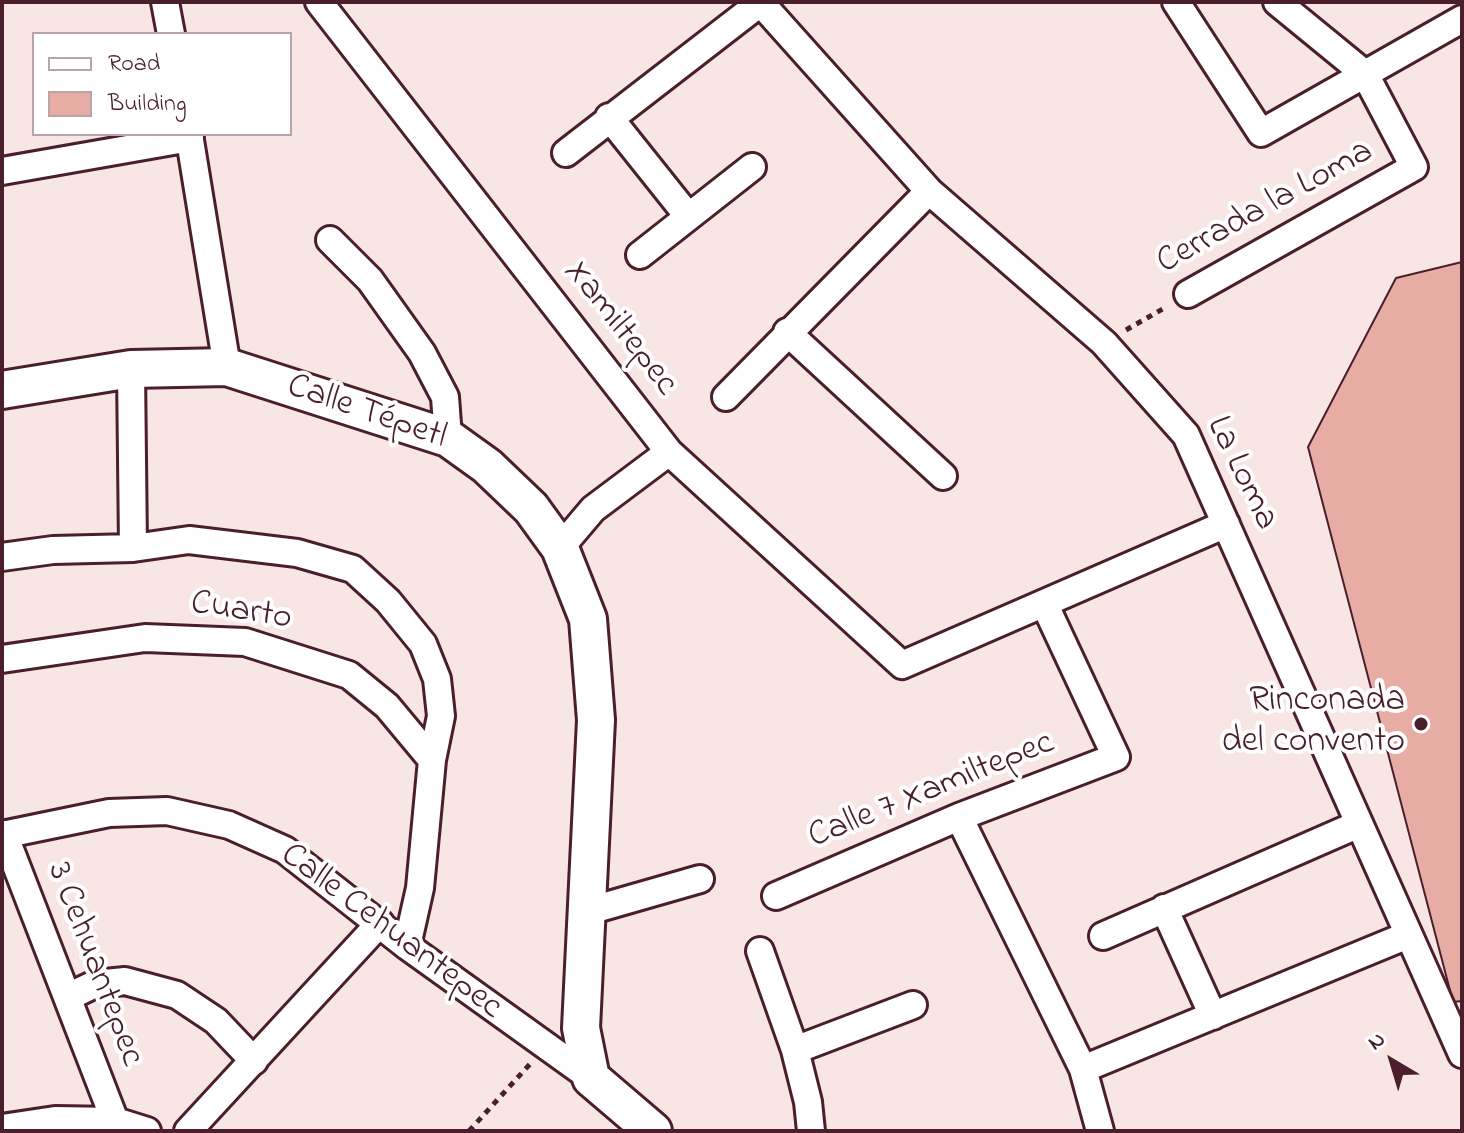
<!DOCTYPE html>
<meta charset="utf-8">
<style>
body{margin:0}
#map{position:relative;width:1464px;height:1133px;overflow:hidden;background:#f8e6e4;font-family:"Indie Flower",sans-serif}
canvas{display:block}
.frame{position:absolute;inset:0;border:4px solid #4a1f2b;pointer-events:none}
.legend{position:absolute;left:32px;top:32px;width:260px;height:104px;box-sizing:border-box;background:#fff;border:2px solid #b7a5aa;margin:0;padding:10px 14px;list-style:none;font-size:24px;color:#4a1f2b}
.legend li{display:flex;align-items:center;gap:16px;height:40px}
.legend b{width:40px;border:2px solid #b7a5aa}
.north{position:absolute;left:1352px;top:1021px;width:80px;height:80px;-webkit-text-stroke:6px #fff;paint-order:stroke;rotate:322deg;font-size:22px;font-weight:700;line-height:32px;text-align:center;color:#4a1f2b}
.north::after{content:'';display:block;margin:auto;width:28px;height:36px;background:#4a1f2b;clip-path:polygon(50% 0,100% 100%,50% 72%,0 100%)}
</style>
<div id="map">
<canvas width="1464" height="1133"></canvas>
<div class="frame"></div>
<ul class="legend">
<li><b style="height:10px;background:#fff"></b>Road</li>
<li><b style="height:22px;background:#e7ada5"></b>Building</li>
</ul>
<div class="north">N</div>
</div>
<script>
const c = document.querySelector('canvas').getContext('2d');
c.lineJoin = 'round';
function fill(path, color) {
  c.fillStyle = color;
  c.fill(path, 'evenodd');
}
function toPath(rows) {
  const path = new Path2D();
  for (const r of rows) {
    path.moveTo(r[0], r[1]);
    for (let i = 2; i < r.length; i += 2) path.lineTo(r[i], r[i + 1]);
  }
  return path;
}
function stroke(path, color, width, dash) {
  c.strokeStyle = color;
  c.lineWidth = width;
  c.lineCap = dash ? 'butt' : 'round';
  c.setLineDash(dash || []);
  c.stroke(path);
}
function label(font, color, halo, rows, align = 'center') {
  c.font = font + ' "Indie Flower",sans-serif';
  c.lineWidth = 8;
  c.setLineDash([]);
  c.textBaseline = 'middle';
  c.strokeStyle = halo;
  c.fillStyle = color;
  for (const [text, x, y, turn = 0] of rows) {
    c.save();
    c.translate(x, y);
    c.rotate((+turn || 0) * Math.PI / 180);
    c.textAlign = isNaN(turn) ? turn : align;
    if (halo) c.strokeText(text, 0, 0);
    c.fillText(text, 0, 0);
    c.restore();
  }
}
const building = toPath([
 [1462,262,1462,1001,1453,1002,1308,447,1396,278,1462,262]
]);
const path = toPath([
 [1126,330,1166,307],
 [469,1131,530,1064]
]);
const street = toPath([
 [165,2,171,34],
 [319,2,669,452,902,665,1226,524],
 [760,2,929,191,1104,343,1186,435,1462,1054],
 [1176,2,1261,133,1462,19],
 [609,117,688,216],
 [189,134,227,367],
 [566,153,760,3],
 [2,171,190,138],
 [330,240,370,280,422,353,445,397,448,438],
 [640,255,752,167],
 [1188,294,1414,167,1365,74,1277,2],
 [787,332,943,476],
 [131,369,133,548],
 [726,397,929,191],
 [560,548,593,509,669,452],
 [2,557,53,550,133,548,189,540,297,553,353,569,388,601,423,644,437,679,441,716,432,760,420,888,407,946],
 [2,659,145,638,245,642,349,675,387,706,432,760],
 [959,817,1083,1069,1100,1131],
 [4,834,115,1121],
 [2,835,109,813,167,811,229,825,285,850,407,946,591,1078],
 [776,896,959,817,1116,757,1044,603],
 [1164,908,1213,1016],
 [585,912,700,879],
 [1103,936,1359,824],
 [760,951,795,1050,808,1102,811,1131],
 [68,997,95,984,125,981,177,995,216,1021,254,1061],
 [795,1050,913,1005],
 [1083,1069,1408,935],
 [2,1128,55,1120,115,1121,147,1131],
 [188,1131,380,923]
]);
const secondary = toPath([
 [2,390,131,369,227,367,448,438,487,466,531,508,560,548,588,619,596,720,581,1028,591,1078,653,1131]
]);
const markers = [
 [1421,724,8,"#4a1f2b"]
];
const streetNames = [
 ["Cerrada la Loma",1266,209,-29],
 ["Xamiltepec",619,329,52],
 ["Calle Tépetl",366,414,19],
 ["La Loma",1240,474,64],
 ["Cuarto",241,613,9],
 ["Calle 7 Xamiltepec",932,792,-22],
 ["Calle Cehuantepec",390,933,37],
 ["3 Cehuantepec",93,965,69]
];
const poiNames = [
 ["Rinconada",1405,703],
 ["del convento",1405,744]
];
fill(building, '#e7ada5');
stroke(building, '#4a1f2b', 2);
stroke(street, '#4a1f2b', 32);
stroke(secondary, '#4a1f2b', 42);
stroke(path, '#4a1f2b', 5, [6, 6]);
stroke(street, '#fff', 26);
stroke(secondary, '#fff', 36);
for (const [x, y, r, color] of markers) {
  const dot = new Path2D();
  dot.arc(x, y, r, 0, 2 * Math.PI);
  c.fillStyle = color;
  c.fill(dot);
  stroke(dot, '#fff', 3);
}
label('36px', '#4a1f2b', '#fff', streetNames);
label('36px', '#4a1f2b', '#fff', poiNames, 'right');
</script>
